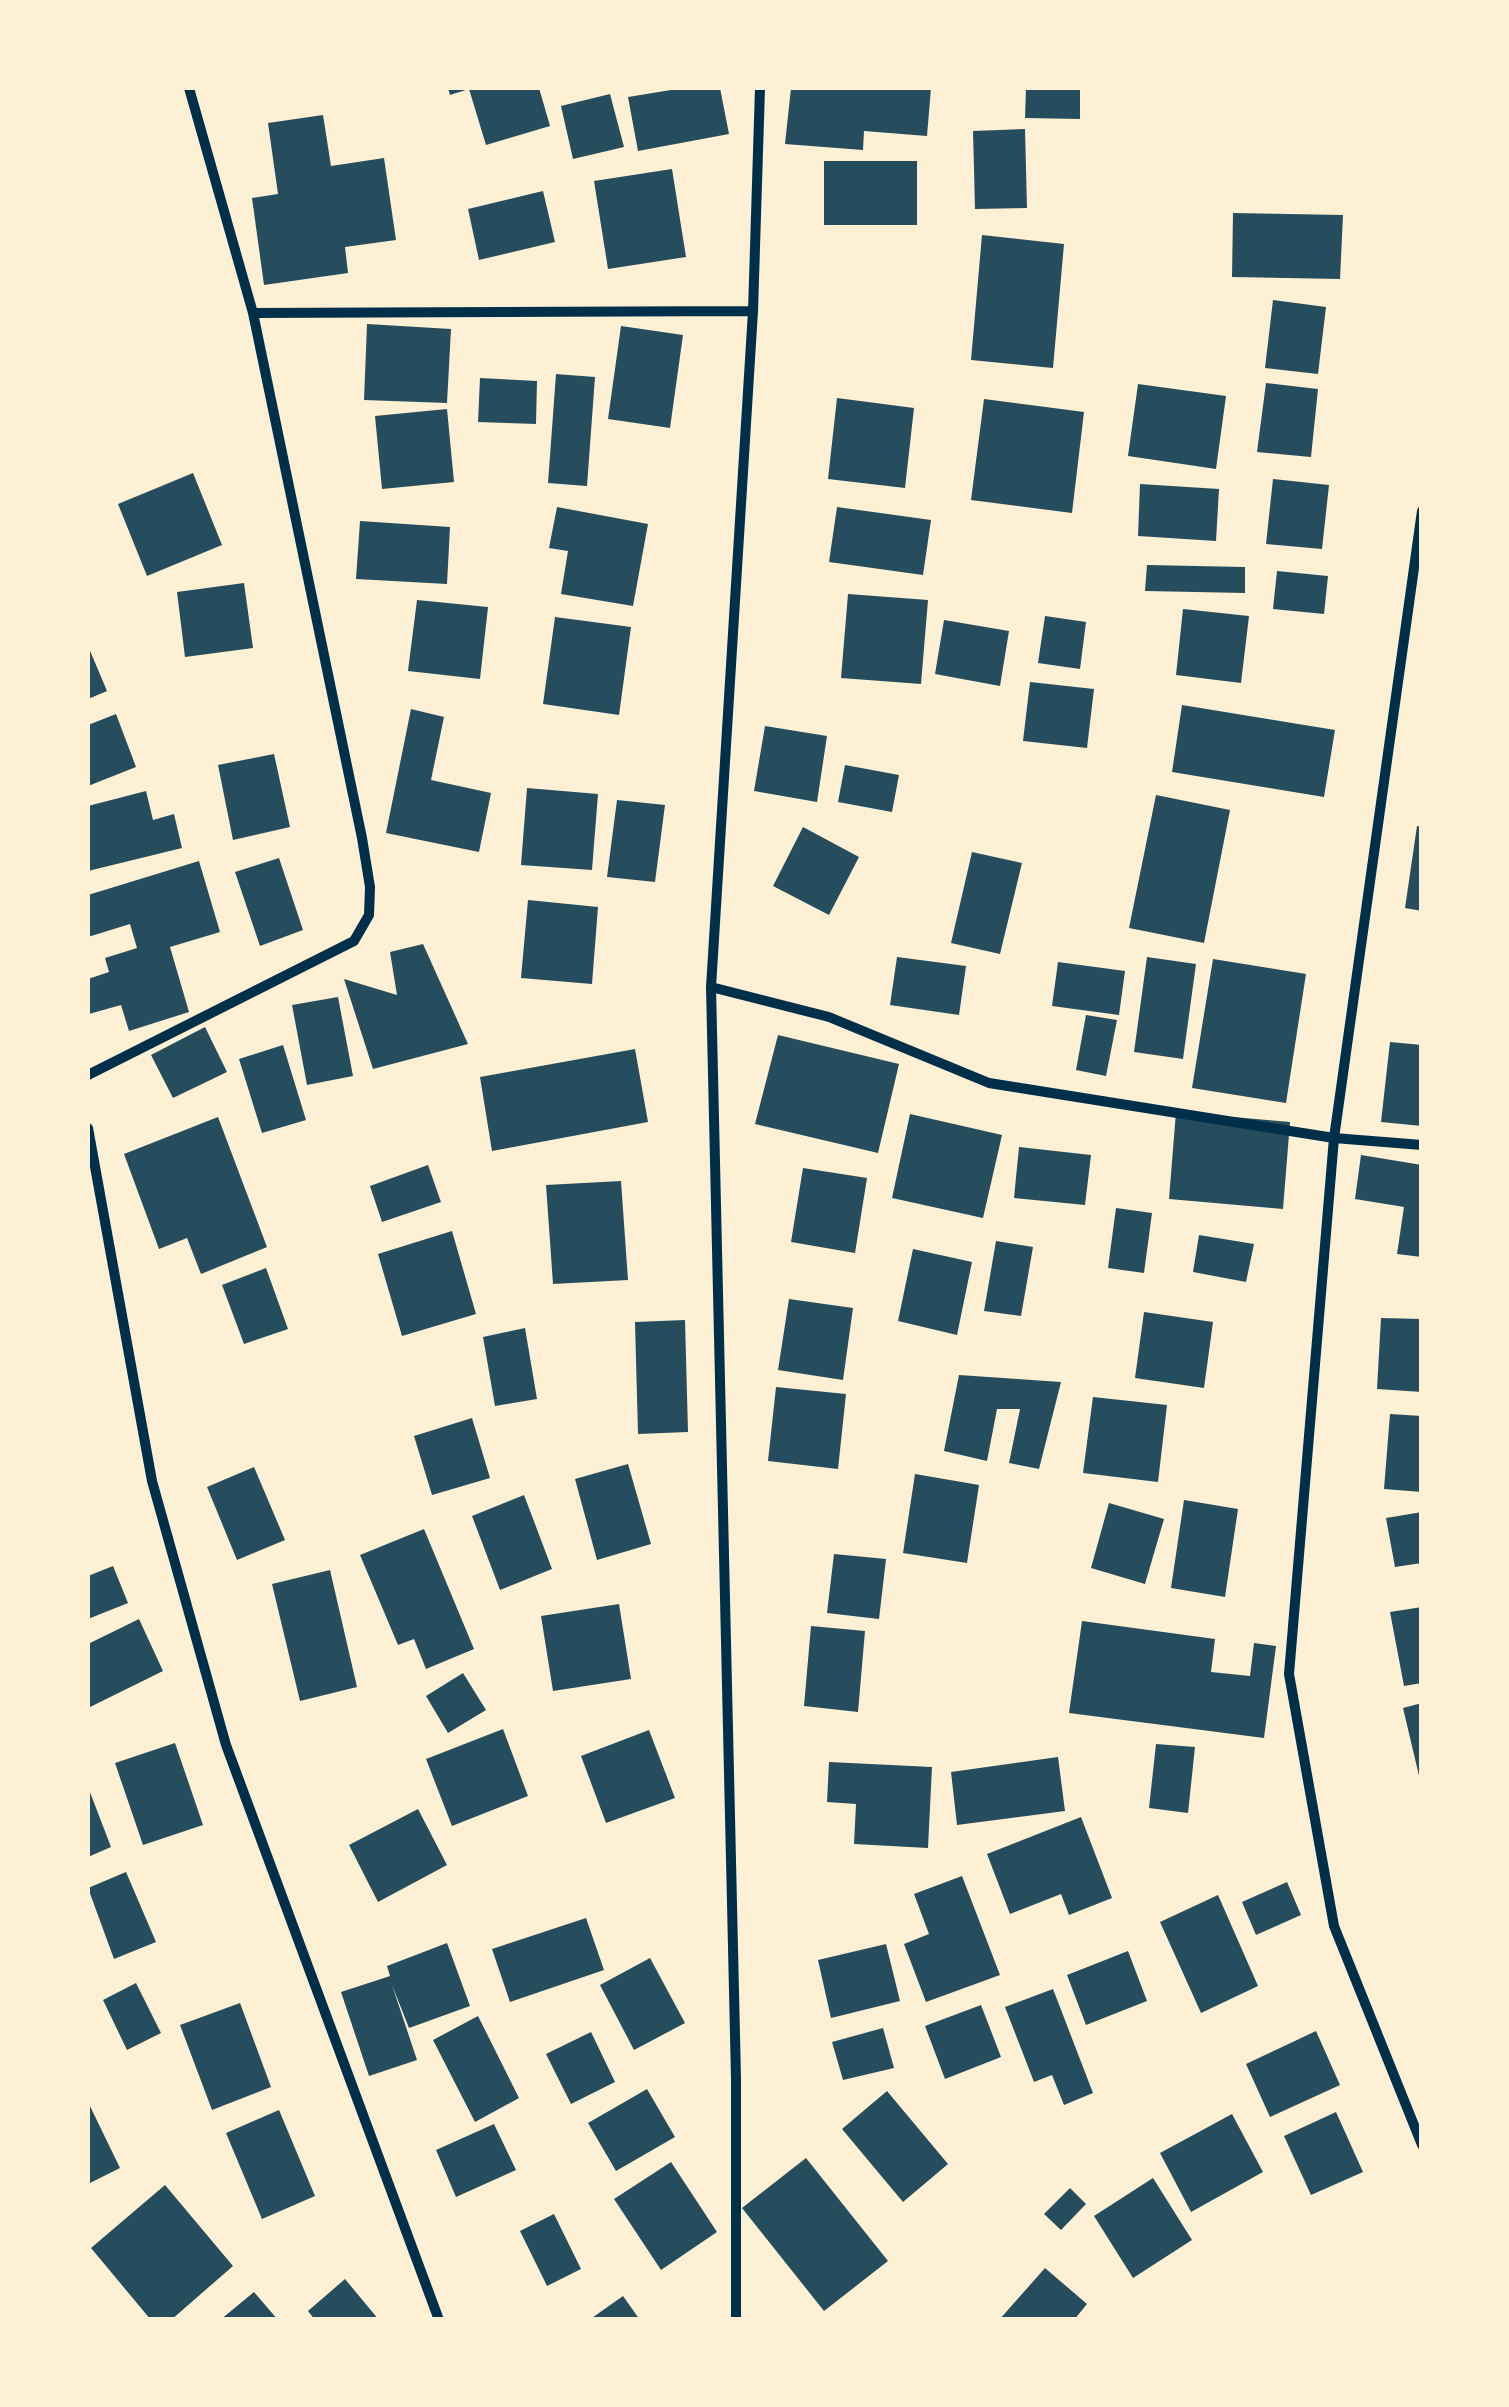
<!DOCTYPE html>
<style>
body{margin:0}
#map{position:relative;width:1509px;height:2407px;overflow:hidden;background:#fdf0d5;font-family:"Varela Round",sans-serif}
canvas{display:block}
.frame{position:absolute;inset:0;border:90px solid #fdf0d5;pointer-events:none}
</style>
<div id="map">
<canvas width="1509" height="2407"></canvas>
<div class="frame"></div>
</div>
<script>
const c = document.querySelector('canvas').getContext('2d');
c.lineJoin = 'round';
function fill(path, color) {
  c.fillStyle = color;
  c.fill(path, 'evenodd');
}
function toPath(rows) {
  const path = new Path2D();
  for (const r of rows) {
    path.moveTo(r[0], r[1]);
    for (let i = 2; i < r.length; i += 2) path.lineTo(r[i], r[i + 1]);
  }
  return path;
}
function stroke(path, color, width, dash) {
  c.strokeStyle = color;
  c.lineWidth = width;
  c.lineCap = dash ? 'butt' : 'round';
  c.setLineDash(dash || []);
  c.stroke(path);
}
const building = toPath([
 [448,88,539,88,550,126,486,145,469,89,450,95],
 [683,88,720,88,729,134,638,151,628,97],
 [791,88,931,88,927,136,864,131,863,150,785,144],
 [1026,88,1080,88,1080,119,1025,118],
 [610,94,624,147,573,159,561,106],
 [323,115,331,166,384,158,396,240,345,247,348,273,264,285,252,198,278,194,268,123],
 [1025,129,1027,208,975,209,973,131],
 [824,161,917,161,917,225,824,225],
 [672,169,686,257,608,269,594,181],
 [543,191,555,242,479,260,468,209],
 [1233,213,1343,215,1340,279,1232,277],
 [982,235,1064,244,1053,368,971,360],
 [1273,300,1326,307,1318,374,1265,368],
 [367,324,451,329,447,403,364,400],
 [621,326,683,335,670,428,608,419],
 [556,374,595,377,587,486,548,483],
 [480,378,537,381,536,424,478,422],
 [1266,383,1318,389,1311,457,1257,452],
 [1138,384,1226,396,1216,469,1128,456],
 [837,398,914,408,905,488,828,479],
 [984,399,1084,412,1072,513,971,500],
 [447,409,454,482,382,489,375,416],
 [193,473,222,545,147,576,118,504],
 [1273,479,1329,485,1322,549,1266,544],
 [1140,484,1219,489,1216,541,1138,536],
 [557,507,648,524,633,606,561,594,568,551,549,548],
 [837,507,931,520,923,575,829,562],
 [360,521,450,527,447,584,356,579],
 [1147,565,1245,567,1245,593,1145,591],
 [1277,571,1328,576,1324,614,1273,609],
 [244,583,253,648,185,657,177,592],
 [848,594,928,600,921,684,841,678],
 [417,600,488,607,480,679,408,671],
 [1183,609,1249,616,1241,683,1176,675],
 [1045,616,1086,622,1080,669,1038,663],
 [555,617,631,627,619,715,543,704],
 [944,620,1009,631,1000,686,935,674],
 [88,646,107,691,88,699],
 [1030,682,1094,689,1087,748,1023,741],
 [1182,705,1335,730,1324,797,1172,772],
 [411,709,444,717,431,780,491,793,479,852,386,833],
 [116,714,136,767,88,786,88,725],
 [765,726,827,736,817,802,754,791],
 [274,754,290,827,233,840,218,765],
 [845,765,899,775,892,812,838,802],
 [527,788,598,794,592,870,521,865],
 [146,791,153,820,174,814,182,848,88,871,88,806],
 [1156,795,1230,810,1204,943,1129,928],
 [617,800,665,805,655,882,607,877],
 [1417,826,1422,827,1422,911,1405,908],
 [803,827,859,857,829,915,773,886],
 [972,852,1022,863,1000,954,951,943],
 [279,858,303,930,260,946,235,872],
 [199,861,220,932,170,947,189,1012,129,1031,121,1005,89,1014,88,979,109,972,105,958,137,948,130,924,88,937,88,895],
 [528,900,598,907,592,984,521,978],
 [423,944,468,1044,373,1069,344,979,397,995,390,952],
 [897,957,966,966,959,1015,890,1005],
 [1147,957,1196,964,1183,1059,1134,1052],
 [1213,959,1306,974,1286,1103,1192,1088],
 [1058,962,1125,971,1119,1015,1052,1006],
 [338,997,353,1076,307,1085,292,1005],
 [1086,1015,1117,1020,1106,1076,1076,1070],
 [205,1027,227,1072,173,1098,151,1055],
 [778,1035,899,1064,878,1153,755,1124],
 [1390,1042,1422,1045,1422,1126,1381,1122],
 [283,1045,306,1120,262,1133,239,1059],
 [635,1049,648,1122,492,1151,480,1077],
 [1176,1112,1290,1122,1283,1209,1169,1199],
 [910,1114,1002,1135,983,1218,892,1198],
 [218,1117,267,1247,201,1274,187,1238,159,1249,124,1154],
 [1019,1147,1091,1155,1085,1205,1014,1198],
 [1361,1155,1422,1165,1422,1257,1397,1254,1404,1207,1355,1199],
 [428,1165,441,1202,382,1222,370,1186],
 [803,1168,867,1178,855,1253,791,1242],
 [621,1181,628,1280,553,1284,546,1185],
 [1116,1208,1152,1213,1144,1273,1108,1268],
 [452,1231,476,1314,402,1336,378,1254],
 [1199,1235,1254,1244,1246,1282,1193,1272],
 [996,1241,1033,1247,1021,1316,984,1311],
 [913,1249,972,1262,957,1335,898,1321],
 [266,1268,288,1329,244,1344,222,1285],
 [789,1299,853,1308,843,1380,778,1370],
 [1144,1312,1213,1322,1204,1388,1135,1378],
 [1381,1318,1422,1319,1422,1392,1377,1389],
 [685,1320,688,1432,638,1434,635,1322],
 [525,1328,537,1399,495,1406,483,1337],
 [959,1375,1061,1382,1039,1469,1009,1463,1020,1409,997,1409,987,1461,944,1451],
 [776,1387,846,1394,838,1469,768,1461],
 [1093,1397,1167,1405,1158,1482,1083,1473],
 [1390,1414,1422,1416,1422,1492,1384,1489],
 [472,1418,490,1478,432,1495,414,1436],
 [628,1464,651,1544,597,1560,575,1479],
 [254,1467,285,1540,237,1560,207,1487],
 [915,1474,979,1485,967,1563,903,1553],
 [524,1495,552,1569,500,1590,472,1516],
 [1184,1500,1238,1509,1225,1597,1171,1588],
 [1109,1503,1164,1519,1145,1584,1091,1568],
 [1422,1512,1422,1563,1395,1567,1386,1518],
 [424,1529,474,1649,426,1669,414,1639,398,1645,360,1555],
 [834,1554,886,1559,879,1619,827,1613],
 [113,1566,128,1603,88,1619,88,1576],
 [330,1570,357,1687,300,1701,272,1584],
 [619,1604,631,1679,553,1691,541,1616],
 [1422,1607,1422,1683,1404,1686,1390,1612],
 [139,1619,163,1671,88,1708,88,1644],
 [1082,1621,1215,1639,1211,1672,1250,1676,1254,1643,1276,1646,1264,1738,1069,1713],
 [811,1626,865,1631,858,1712,804,1706],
 [463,1673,486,1710,448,1733,426,1696],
 [1422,1703,1422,1779,1420,1780,1403,1708],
 [503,1729,528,1796,452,1826,426,1759],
 [649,1730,675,1798,606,1823,581,1756],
 [175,1743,203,1825,143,1845,115,1763],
 [1156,1744,1195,1747,1188,1813,1149,1808],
 [1058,1757,1065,1811,957,1825,951,1772],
 [829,1762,932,1767,928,1848,854,1844,856,1804,827,1802],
 [88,1787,111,1847,88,1857],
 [418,1809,447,1865,378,1902,349,1845],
 [1081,1817,1112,1898,1069,1915,1061,1894,1010,1914,987,1854],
 [126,1872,156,1942,114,1959,88,1888],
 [962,1876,1000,1975,926,2002,904,1944,929,1934,914,1894],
 [1287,1882,1301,1915,1256,1935,1242,1902],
 [1218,1895,1258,1986,1201,2013,1160,1922],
 [586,1918,604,1970,510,2002,492,1949],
 [447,1943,470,2006,409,2028,392,1985,417,2060,369,2076,341,1992,390,1976,387,1966],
 [886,1944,900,2001,831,2018,818,1960],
 [1128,1951,1147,2001,1086,2025,1067,1975],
 [650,1958,685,2023,634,2050,600,1985],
 [136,1983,161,2033,127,2050,103,2000],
 [1053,1989,1093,2093,1064,2105,1052,2075,1034,2082,1005,2007],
 [240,2003,271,2087,212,2110,180,2025],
 [981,2005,1001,2057,945,2079,925,2026],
 [478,2016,519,2098,475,2122,433,2040],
 [883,2028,894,2068,843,2080,832,2042],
 [1316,2031,1340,2085,1270,2117,1246,2064],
 [591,2032,615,2082,571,2104,546,2054],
 [647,2089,675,2137,616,2171,588,2123],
 [887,2091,948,2164,903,2202,842,2129],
 [88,2102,120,2168,88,2184],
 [279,2110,315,2196,262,2219,226,2133],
 [1336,2112,1363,2172,1311,2195,1284,2136],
 [1232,2114,1263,2172,1191,2212,1160,2153],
 [494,2124,516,2170,456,2197,436,2150],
 [806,2158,888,2261,824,2311,742,2208],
 [671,2162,717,2232,661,2270,614,2199],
 [1153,2178,1192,2240,1133,2278,1094,2216],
 [165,2185,233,2266,171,2320,151,2320,91,2248],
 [1070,2188,1086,2204,1061,2230,1044,2214],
 [554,2214,581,2269,547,2286,520,2231],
 [1045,2268,1087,2304,1074,2320,999,2320],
 [345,2279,379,2320,315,2320,308,2311],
 [254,2292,278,2320,220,2320],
 [623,2296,640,2320,589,2320]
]);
const minor = toPath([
 [253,313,753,311],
 [1422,511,1334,1138,1289,1674,1334,1926,1422,2145],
 [711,987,829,1017,989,1083,1334,1138,1422,1145],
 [88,1075,354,941,369,915,370,887,362,838,253,313,189,88],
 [88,1128,152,1481,226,1745,439,2320],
 [736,2320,736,2078,711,987,753,311,760,88]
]);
fill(building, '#264d5e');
stroke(minor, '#003049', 10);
</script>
